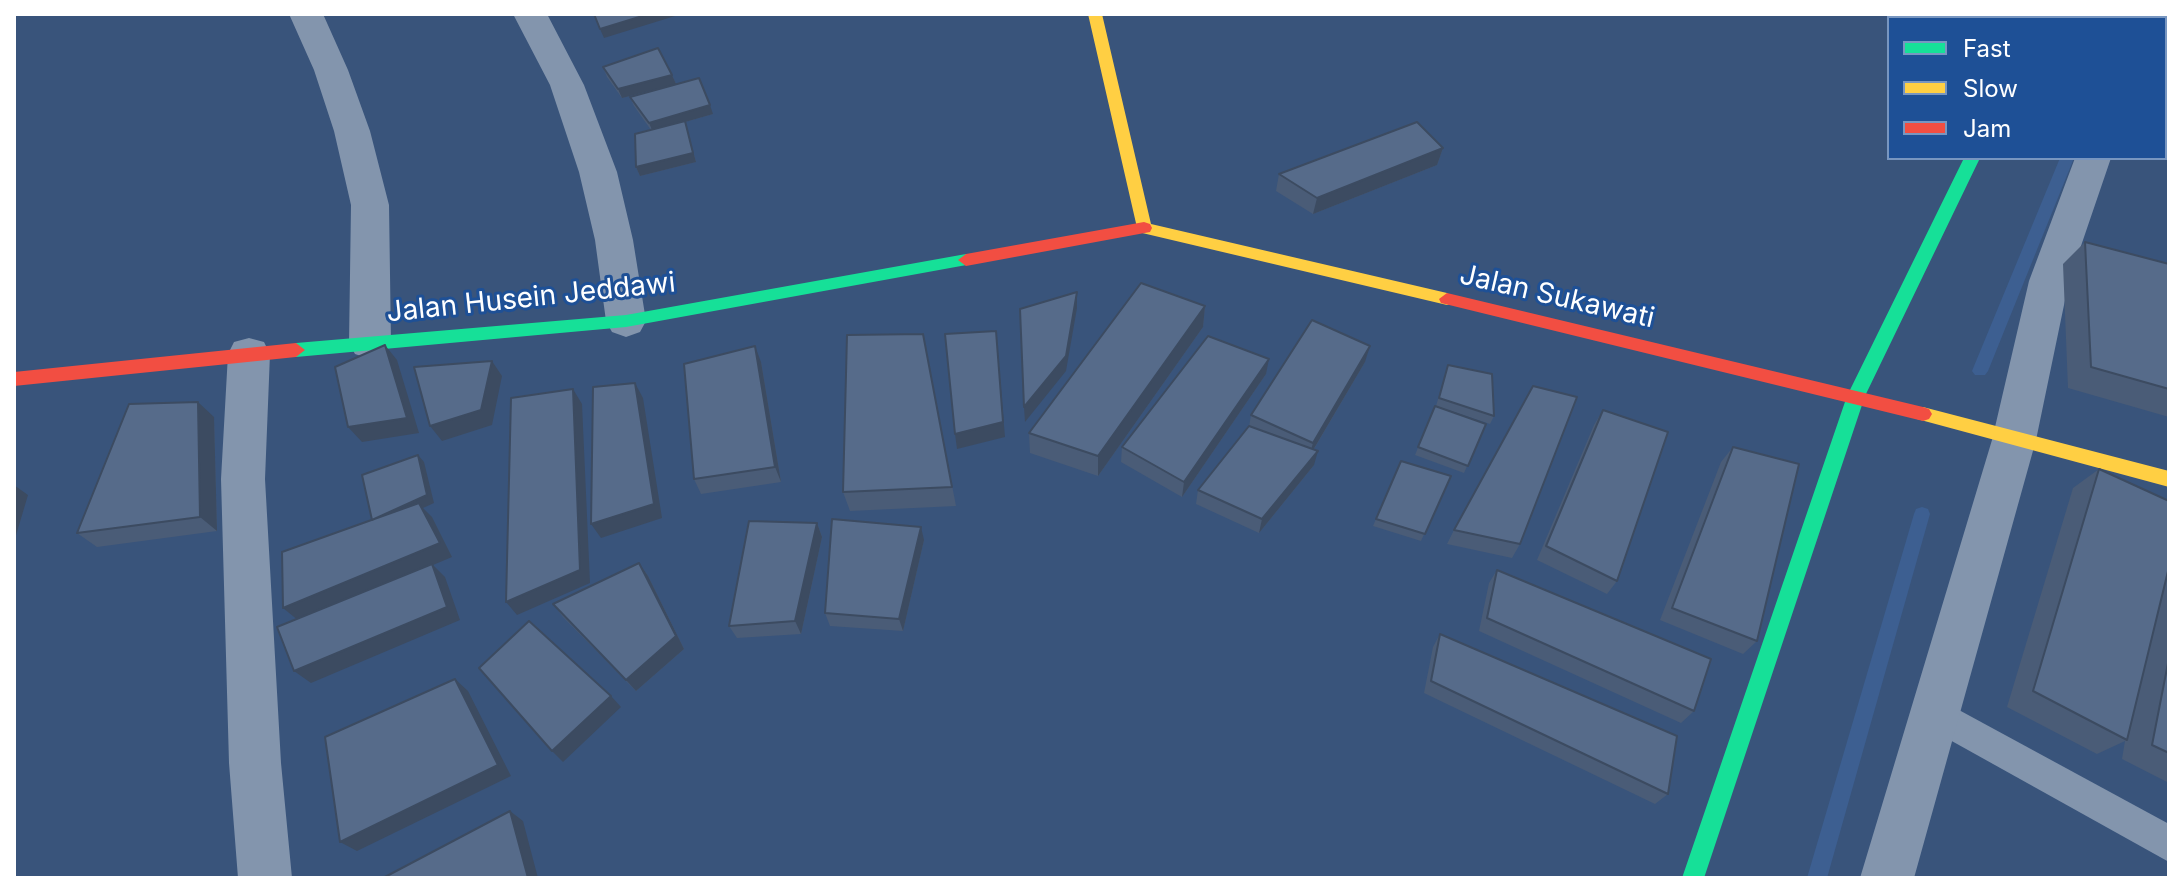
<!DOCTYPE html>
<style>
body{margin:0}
#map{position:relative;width:2183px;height:892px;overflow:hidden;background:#39547b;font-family:Inter,sans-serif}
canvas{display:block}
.frame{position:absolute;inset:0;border:16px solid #fff;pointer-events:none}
.legend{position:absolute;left:1887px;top:16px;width:280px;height:144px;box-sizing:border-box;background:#1e5096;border:2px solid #7896c0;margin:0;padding:10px 14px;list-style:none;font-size:24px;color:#fff}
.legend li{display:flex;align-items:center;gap:16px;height:40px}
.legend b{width:40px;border:2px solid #7896c0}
</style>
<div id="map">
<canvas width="2183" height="892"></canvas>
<div class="frame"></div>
<ul class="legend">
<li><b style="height:10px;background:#16e098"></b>Fast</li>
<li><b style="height:10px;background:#ffcf43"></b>Slow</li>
<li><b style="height:10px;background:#f24e42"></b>Jam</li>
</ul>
</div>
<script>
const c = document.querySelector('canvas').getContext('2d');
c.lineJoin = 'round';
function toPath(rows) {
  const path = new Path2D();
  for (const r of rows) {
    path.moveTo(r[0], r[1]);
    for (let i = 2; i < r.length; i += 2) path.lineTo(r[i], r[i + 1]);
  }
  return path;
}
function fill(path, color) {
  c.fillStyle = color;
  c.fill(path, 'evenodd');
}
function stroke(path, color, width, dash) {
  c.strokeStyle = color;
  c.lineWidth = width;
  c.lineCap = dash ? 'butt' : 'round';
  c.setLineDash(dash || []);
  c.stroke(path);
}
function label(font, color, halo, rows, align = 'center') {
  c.font = font + ' Inter,sans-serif';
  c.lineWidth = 6;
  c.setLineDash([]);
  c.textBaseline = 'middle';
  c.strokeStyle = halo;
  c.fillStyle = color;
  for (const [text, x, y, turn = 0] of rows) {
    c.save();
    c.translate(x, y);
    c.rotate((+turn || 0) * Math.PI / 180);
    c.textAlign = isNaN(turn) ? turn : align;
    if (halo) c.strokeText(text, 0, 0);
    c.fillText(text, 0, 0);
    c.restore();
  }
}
const stream = toPath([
 [2122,14,2134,14,2132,18,2120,18,2122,14],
 [2060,158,2074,158,1988,371,1985,375,1975,375,1972,371,2060,158],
 [1922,507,1928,509,1930,514,1827,878,1807,878,1914,514,1916,509,1922,507]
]);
const lane = toPath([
 [1935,697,2169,824,2169,862,1923,725,1918,713,1923,701,1935,697]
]);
const street = toPath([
 [289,14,323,14,348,70,370,131,389,205,391,343,385,354,370,359,355,354,349,343,351,205,334,131,314,70,289,14],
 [513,14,547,14,584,85,617,172,633,240,646,321,640,332,626,337,612,332,606,321,595,240,579,172,550,85,513,14],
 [1997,14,2031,14,2034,18,2000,18,1997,14],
 [2138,14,2169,14,2169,19,2165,25,2165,18,2136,18,2138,14],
 [2075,158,2111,158,2069,281,2036,440,1914,878,1860,878,1992,440,2029,281,2075,158],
 [249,338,264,342,270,354,265,479,281,763,292,878,238,878,229,763,221,479,228,354,234,342,249,338]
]);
const fast = toPath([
 [1964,158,1980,158,1865,396,1704,878,1682,878,1847,396,1964,158],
 [966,254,972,256,974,260,972,264,626,327,296,357,287,350,296,343,626,315,966,254]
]);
const slow = toPath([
 [1088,14,1102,14,1151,224,1447,293,1455,299,1453,303,1447,305,1138,232,1088,14],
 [1923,407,2169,471,2169,487,1917,419,1914,414,1917,409,1923,407]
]);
const jam = toPath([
 [2035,14,2049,14,2047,18,2033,18,2035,14],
 [1144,222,1150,224,1152,228,1150,232,966,266,958,260,966,254,1144,222],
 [1447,293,1923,407,1929,409,1932,414,1929,419,1923,421,1441,303,1439,299,1447,293],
 [296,343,305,350,296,357,14,386,14,372,296,343]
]);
const wall = toPath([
 [603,67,672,75,676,84,622,98,607,77],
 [630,97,713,114,685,122,696,162,640,176,636,167,651,130,634,106],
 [1443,148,1437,165,1313,214,1276,191,1279,174],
 [2085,242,2169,264,2169,417,2068,388,2063,264],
 [1205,306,1203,327,1098,476,1030,453,1029,433],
 [923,334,956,506,850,511,843,492],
 [761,362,781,482,701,494,694,479],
 [1365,362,1314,449,1314,465,1259,533,1196,504,1198,490,1249,427,1251,415],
 [1448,365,1494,416,1490,424,1436,406],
 [1266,374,1182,497,1121,462,1122,447],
 [1435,406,1486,424,1464,473,1415,455],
 [1603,410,1617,581,1607,594,1537,560,1594,425],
 [214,417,217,531,97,547,77,533],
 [1733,447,1757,641,1743,654,1660,620,1721,462],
 [1401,461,1451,476,1421,541,1373,526],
 [2099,469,2169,501,2169,783,2122,759,2125,741,2097,754,2007,707,2073,488],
 [817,523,822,537,801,634,737,638,729,626],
 [1454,530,1520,544,1512,558,1447,544],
 [924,540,903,631,830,626,825,613],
 [639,563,648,576,684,649,636,691,563,617,553,604],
 [1497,570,1694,711,1681,723,1479,631,1489,583],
 [1440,634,1668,794,1655,804,1424,693,1433,647]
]);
const shadedWall = toPath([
 [649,14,674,14,675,16,604,38,600,29],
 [672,75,676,84,622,98,618,89],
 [710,105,713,114,685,122,696,162,640,176,636,167,653,132,649,123],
 [1443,148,1437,165,1313,214,1317,198],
 [1077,292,1077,308,1066,371,1025,422,1024,407],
 [1205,306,1203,327,1098,476,1098,456],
 [996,331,1005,437,957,449,955,434],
 [385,345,397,360,419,433,362,442,348,427],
 [755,346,761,362,781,482,775,467],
 [1370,346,1365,362,1309,457,1313,443],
 [1269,359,1266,374,1182,497,1184,482],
 [492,361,502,376,492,425,442,441,430,426],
 [635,383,643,398,662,518,601,538,591,524],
 [573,389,582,404,590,583,517,615,506,602],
 [198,402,214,417,217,531,200,517],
 [1318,451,1314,465,1259,533,1262,519],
 [418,455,424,462,434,503,423,508,432,517,452,557,433,565,445,577,460,620,311,683,294,671,299,621,283,608,380,528],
 [14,485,28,495,14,542],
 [817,523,822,537,801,634,795,621],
 [921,527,924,540,903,631,899,619],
 [639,563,648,576,684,649,636,691,626,680],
 [455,679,468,691,511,776,357,851,340,842],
 [611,696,621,707,563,762,552,751],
 [510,811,523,821,538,878,528,878]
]);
const building = toPath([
 [594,14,649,14,600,29,594,14],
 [658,48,672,75,618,89,603,67,658,48],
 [699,78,710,105,649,123,630,97,699,78],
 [685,121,693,153,636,167,635,134,685,121],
 [1417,122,1443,148,1317,198,1279,174,1417,122],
 [2085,242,2169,264,2169,389,2091,367,2085,242],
 [1141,283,1205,306,1098,456,1029,433,1141,283],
 [1077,292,1066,356,1024,407,1020,309,1077,292],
 [1312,320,1370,346,1313,443,1251,415,1312,320],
 [996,331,1003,422,955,434,945,334,996,331],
 [923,334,952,487,843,492,847,335,923,334],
 [1208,336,1269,359,1184,482,1122,447,1208,336],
 [385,345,407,418,348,427,335,367,385,345],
 [755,346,775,467,694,479,684,364,755,346],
 [492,361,481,410,430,426,414,367,492,361],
 [1448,365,1492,374,1494,416,1439,398,1448,365],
 [635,383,654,504,591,524,593,387,635,383],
 [1533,386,1577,397,1520,544,1454,530,1533,386],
 [573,389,580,570,506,602,511,398,573,389],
 [198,402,200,517,77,533,129,404,198,402],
 [1435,406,1486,424,1468,466,1418,447,1435,406],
 [1603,410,1668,432,1617,581,1546,546,1603,410],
 [1249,426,1318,451,1262,519,1198,490,1249,426],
 [1733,447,1799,464,1757,641,1672,608,1733,447],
 [418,455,427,495,372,520,362,475,418,455],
 [1401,461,1451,476,1425,534,1376,519,1401,461],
 [2099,469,2169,501,2169,567,2127,740,2033,691,2099,469],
 [419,503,440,543,283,608,282,552,419,503],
 [832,519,921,527,899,619,825,613,832,519],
 [749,521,817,523,795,621,729,626,749,521],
 [639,563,676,636,626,680,553,604,639,563],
 [432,564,447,607,294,671,277,627,432,564],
 [1497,570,1711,659,1694,711,1487,618,1497,570],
 [529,621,611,696,552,751,479,668,529,621],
 [1440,634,1677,736,1668,794,1431,681,1440,634],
 [2169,658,2169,753,2152,745,2169,658],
 [455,679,498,765,340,842,325,737,455,679],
 [510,811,528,878,383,878,510,811]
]);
const streetNames = [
 ["Jalan Sukawati",1557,297,13],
 ["Jalan Husein Jeddawi",531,298,-6]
];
fill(stream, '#3d5f91');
fill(lane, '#8395ad');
fill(street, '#8395ad');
fill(fast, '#16e098');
fill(slow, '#ffcf43');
fill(jam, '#f24e42');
fill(wall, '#4a5c77');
fill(shadedWall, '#3c4b61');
fill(building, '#566b8a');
stroke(building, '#3c4b61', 2);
label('28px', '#fff', '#1e5096', streetNames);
</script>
